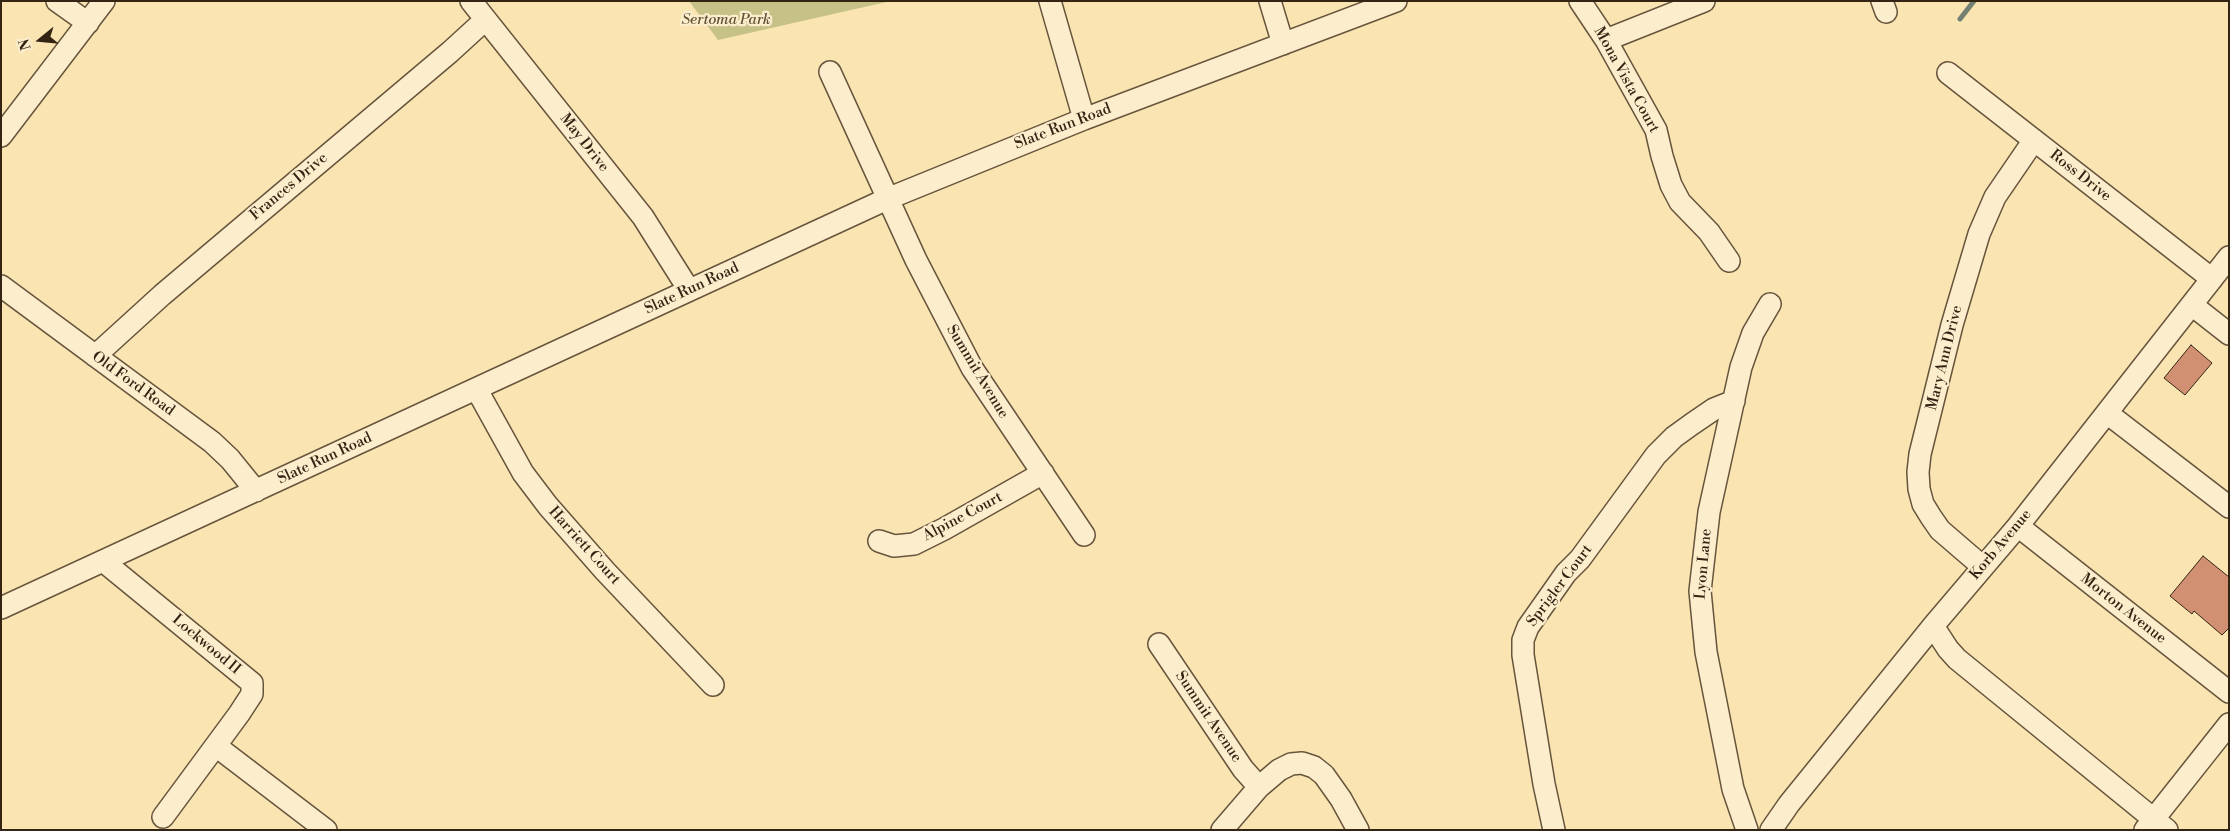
<!DOCTYPE html>
<style>
body{margin:0}
#map{position:relative;width:2230px;height:831px;overflow:hidden;background:#fae4b2;font-family:"Libre Bodoni",serif}
canvas{display:block}
.frame{position:absolute;inset:0;border:2px solid #342414;pointer-events:none}
.north{position:absolute;left:15px;top:15px;width:50px;height:50px;-webkit-text-stroke:4px #fcedcd;paint-order:stroke;rotate:253deg;font-size:14px;font-weight:700;line-height:20px;text-align:center;color:#342414}
.north::after{content:'';display:block;margin:auto;width:18px;height:22px;background:#342414;clip-path:polygon(50% 0,100% 100%,50% 72%,0 100%)}
</style>
<div id="map">
<canvas width="2230" height="831"></canvas>
<div class="frame"></div>
<div class="north">N</div>
</div>
<script>
const c = document.querySelector('canvas').getContext('2d');
c.lineJoin = 'round';
function fill(path, color) {
  c.fillStyle = color;
  c.fill(path, 'evenodd');
}
function toPath(rows) {
  const path = new Path2D();
  for (const r of rows) {
    path.moveTo(r[0], r[1]);
    for (let i = 2; i < r.length; i += 2) path.lineTo(r[i], r[i + 1]);
  }
  return path;
}
function stroke(path, color, width, dash) {
  c.strokeStyle = color;
  c.lineWidth = width;
  c.lineCap = dash ? 'butt' : 'round';
  c.setLineDash(dash || []);
  c.stroke(path);
}
function label(font, color, halo, rows, align = 'center') {
  c.font = font + ' "Libre Bodoni",serif';
  c.lineWidth = 4.5;
  c.setLineDash([]);
  c.textBaseline = 'middle';
  c.strokeStyle = halo;
  c.fillStyle = color;
  for (const [text, x, y, turn = 0] of rows) {
    c.save();
    c.translate(x, y);
    c.rotate((+turn || 0) * Math.PI / 180);
    c.textAlign = isNaN(turn) ? turn : align;
    if (halo) c.strokeText(text, 0, 0);
    c.fillText(text, 0, 0);
    c.restore();
  }
}
const green = toPath([
 [689,1,891,1,718,40]
]);
const stream = toPath([
 [1960,19,1974,1]
]);
const building = toPath([
 [2191,345,2212,363,2185,395,2164,378,2191,345],
 [2203,556,2229,577,2229,628,2222,635,2194,611,2192,614,2170,596,2203,556]
]);
const minor = toPath([
 [57,1,88,23],
 [471,1,643,217,689,290],
 [1050,1,1084,119],
 [1270,1,1283,44],
 [1580,1,1606,40,1656,130,1662,156,1671,185,1680,202,1709,232,1729,261],
 [1882,1,1886,12],
 [1606,40,1704,1],
 [830,72,916,260,972,368,1084,535],
 [1948,73,2212,279],
 [1,136,104,1],
 [1,286,212,442,230,459,256,491],
 [2192,305,2229,334],
 [95,356,162,295,450,52,485,20],
 [477,390,523,473,548,506,605,571,713,685],
 [2107,413,2229,507],
 [2018,526,2229,692],
 [879,541,894,546,914,544,944,529,1043,473],
 [103,561,252,683,252,694,239,714,163,817],
 [1983,567,1940,530,1931,517,1923,504,1919,489,1918,472,1920,454,1952,325,1979,234,1995,197,2034,140],
 [1,608,887,199,1084,119,1396,1],
 [1933,626,1948,649,1957,659,2167,830],
 [1159,644,1243,769,1259,787],
 [216,746,326,830],
 [1222,830,1259,787,1279,770,1291,764,1302,763,1314,767,1324,775,1341,799,1358,830],
 [1554,830,1544,784,1523,655,1523,640,1528,627,1566,573,1580,559,1656,455,1674,437,1692,424,1714,409,1734,401],
 [1747,830,1733,789,1706,652,1700,591,1709,512,1741,367,1753,333,1770,304],
 [1771,830,1789,804,1933,626,2018,526,2229,257],
 [2145,830,2229,724]
]);
const parkNames = [
 ["Sertoma Park",726,20]
];
const streetNames = [
 ["Mona Vista Court",1626,80,61],
 ["Slate Run Road",1063,127,-21],
 ["May Drive",584,143,52],
 ["Ross Drive",2080,176,38],
 ["Frances Drive",289,187,-40],
 ["Slate Run Road",692,289,-25],
 ["Mary Ann Drive",1945,358,-76],
 ["Summit Avenue",977,372,59],
 ["Old Ford Road",133,384,36],
 ["Slate Run Road",325,459,-25],
 ["Alpine Court",963,517,-28],
 ["Korb Avenue",2001,545,-50],
 ["Harriett Court",584,546,48],
 ["Lyon Lane",1704,564,-85],
 ["Sprigler Court",1560,586,-53],
 ["Morton Avenue",2123,609,38],
 ["Lockwood II",206,645,40],
 ["Summit Avenue",1208,717,56]
];
fill(green, '#c6c287');
stroke(stream, '#748072', 5);
fill(building, '#d29073');
stroke(building, '#342414', 1);
stroke(minor, '#66543c', 24);
stroke(minor, '#fcedcd', 21);
label('italic 15px', '#605336', '#fcedcd', parkNames);
label('15px', '#342414', '#fcedcd', streetNames);
</script>
